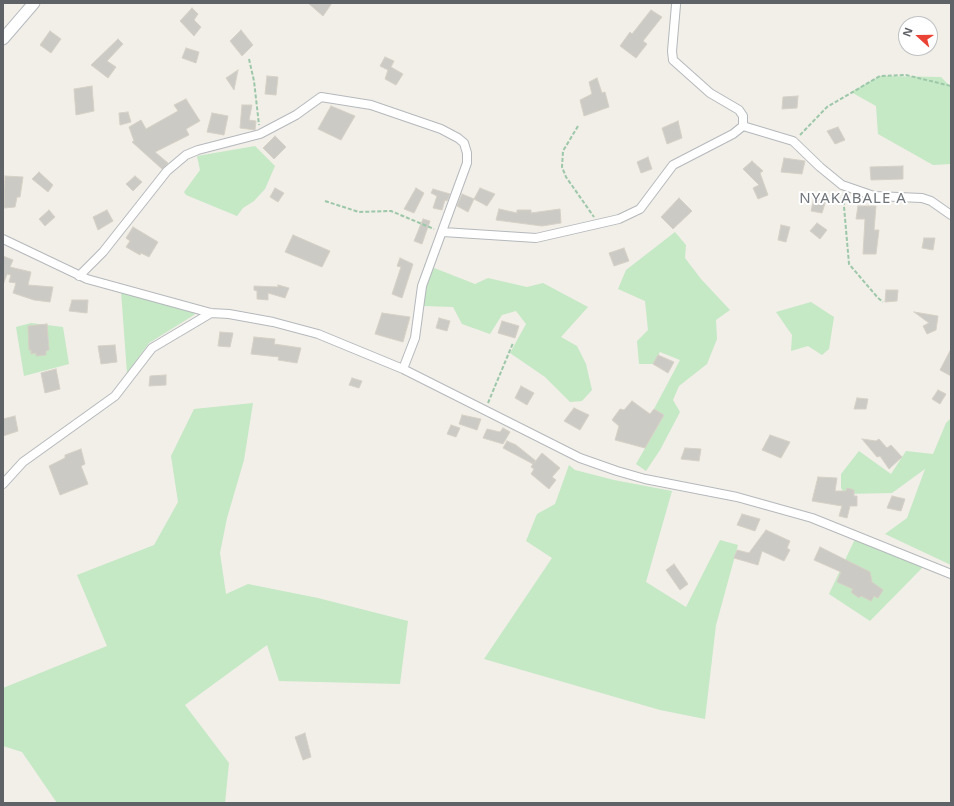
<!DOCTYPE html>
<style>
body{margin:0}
#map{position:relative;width:954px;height:806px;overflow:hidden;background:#f1efe8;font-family:"Noto Sans",sans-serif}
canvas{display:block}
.frame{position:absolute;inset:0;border:4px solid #5f6368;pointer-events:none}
.north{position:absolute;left:898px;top:16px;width:40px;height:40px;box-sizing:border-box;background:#fff;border:1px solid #bfc1c3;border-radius:50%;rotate:291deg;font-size:11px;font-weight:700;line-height:16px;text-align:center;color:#5f6368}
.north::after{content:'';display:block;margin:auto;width:14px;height:18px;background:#ea4335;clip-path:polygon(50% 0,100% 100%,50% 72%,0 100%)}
</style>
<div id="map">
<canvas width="954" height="806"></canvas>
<div class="frame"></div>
<div class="north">N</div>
</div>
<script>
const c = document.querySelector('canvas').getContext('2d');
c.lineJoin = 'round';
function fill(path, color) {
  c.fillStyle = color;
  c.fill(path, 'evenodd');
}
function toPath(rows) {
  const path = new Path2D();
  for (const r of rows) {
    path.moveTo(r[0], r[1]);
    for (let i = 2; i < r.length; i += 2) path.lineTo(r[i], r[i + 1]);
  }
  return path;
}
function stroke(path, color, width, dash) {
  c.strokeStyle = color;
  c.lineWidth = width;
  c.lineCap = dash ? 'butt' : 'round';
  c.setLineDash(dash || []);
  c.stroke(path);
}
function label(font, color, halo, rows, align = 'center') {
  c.font = font + ' "Noto Sans",sans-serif';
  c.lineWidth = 4;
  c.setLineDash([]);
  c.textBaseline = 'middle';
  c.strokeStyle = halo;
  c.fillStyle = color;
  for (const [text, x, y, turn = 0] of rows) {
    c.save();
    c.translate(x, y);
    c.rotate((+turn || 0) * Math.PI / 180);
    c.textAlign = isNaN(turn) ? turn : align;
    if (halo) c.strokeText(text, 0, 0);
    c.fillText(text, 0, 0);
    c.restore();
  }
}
const green = toPath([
 [880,76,941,77,951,87,951,164,933,165,878,134,876,106,851,92],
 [255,146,275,166,265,189,254,201,243,208,237,216,186,195,184,192,200,170,197,156],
 [675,232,686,245,685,258,701,279,730,310,716,320,717,339,707,364,679,386,673,400,680,412,660,450,646,471,636,464,664,415,654,409,680,360,660,352,653,364,639,364,637,341,648,330,645,301,618,289,626,270],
 [424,264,475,284,488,278,527,287,543,283,588,307,561,337,577,346,586,364,592,390,582,401,570,402,545,377,510,353,526,324,516,311,502,315,490,334,462,324,453,307,424,306],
 [121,291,196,312,194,315,149,343,127,373],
 [811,302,834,317,829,349,822,355,808,346,791,351,792,335,776,312],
 [31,323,63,327,69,364,24,376,16,327],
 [253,403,244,460,227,518,220,553,226,594,248,584,318,598,408,621,400,684,279,681,267,645,185,705,229,763,225,803,57,803,22,752,3,746,3,688,107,646,77,575,154,545,178,502,171,456,194,409],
 [951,418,951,565,885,534,907,518,925,469,892,493,845,494,841,488,841,474,859,451,891,474,906,451,933,454,946,423],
 [569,465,575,470,614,480,672,491,646,582,686,607,720,540,738,545,716,625,705,719,660,710,484,659,552,558,526,541,537,514,555,504],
 [855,539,924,566,870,621,829,594]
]);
const building = toPath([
 [308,3,332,3,323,16,308,3],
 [192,8,198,14,194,20,201,27,194,36,180,21,192,8],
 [651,10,662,17,643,41,647,44,636,58,620,46,630,32,632,34,651,10],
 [241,30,253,45,242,56,230,41,241,30],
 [50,31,61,39,51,53,40,45,50,31],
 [118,39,123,44,107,61,116,67,108,78,91,65,118,39],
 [186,48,199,52,196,63,182,58,186,48],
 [385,57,394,61,391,67,403,74,396,85,385,79,388,70,380,66,385,57],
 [238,70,234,90,226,78,238,70],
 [267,76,278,77,276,95,265,94,267,76],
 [597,78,602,93,605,92,609,107,584,116,580,100,592,94,589,82,597,78],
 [92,86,94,111,76,115,74,89,92,86],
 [798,96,797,108,782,109,783,97,798,96],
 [186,99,200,121,186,129,189,135,155,152,168,163,162,169,132,142,134,141,129,127,141,120,146,129,178,111,174,105,186,99],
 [242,105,252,105,249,120,256,121,255,130,240,128,242,105],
 [331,106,355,116,341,140,318,129,331,106],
 [128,112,131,122,120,125,119,113,128,112],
 [212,113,228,116,224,135,207,132,212,113],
 [678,121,682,138,667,144,662,128,678,121],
 [838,127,845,140,835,144,827,131,838,127],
 [275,136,286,147,274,159,263,148,275,136],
 [648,157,652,169,641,173,637,162,648,157],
 [784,158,805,161,802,174,781,172,784,158],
 [752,161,763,171,760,173,768,195,758,199,753,188,759,185,743,169,752,161],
 [903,166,903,179,871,180,870,167,903,166],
 [39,172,53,185,48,192,32,179,39,172],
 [5,176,23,177,20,197,17,197,15,207,4,208,5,176],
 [135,176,142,182,133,191,126,184,135,176],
 [275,188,284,193,278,202,270,197,275,188],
 [416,188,424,193,414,213,404,209,416,188],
 [480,188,495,194,487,206,474,199,480,188],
 [433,189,450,194,447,201,445,200,442,210,433,208,437,196,431,193,433,189],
 [462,194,474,199,468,212,457,206,462,194],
 [679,198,692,211,673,229,661,217,679,198],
 [814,198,826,200,822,213,811,211,814,198],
 [858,206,876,206,874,230,879,230,876,254,863,254,865,219,856,219,858,206],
 [499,209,517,213,517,210,531,210,531,213,560,209,561,223,542,226,496,220,499,209],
 [49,210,55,217,45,226,39,219,49,210],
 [107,210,113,221,98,230,93,217,107,210],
 [423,219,430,221,422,244,414,241,423,219],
 [817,223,827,230,820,239,810,231,817,223],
 [781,225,790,227,786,242,778,240,781,225],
 [133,227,158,242,149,257,141,253,140,255,126,247,130,241,126,238,133,227],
 [293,235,330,251,322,267,285,252,293,235],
 [924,238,935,238,933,250,922,248,924,238],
 [624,248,629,261,614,266,609,253,624,248],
 [3,256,13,260,10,267,31,272,28,285,53,287,50,302,34,300,13,293,16,283,9,282,11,275,7,274,3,285,3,256],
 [400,258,413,264,402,298,392,294,401,267,397,266,400,258],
 [278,285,289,288,285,298,268,293,268,300,257,299,257,291,254,290,254,286,278,287,278,285],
 [886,290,898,290,897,301,885,302,886,290],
 [72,300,88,300,87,313,69,311,72,300],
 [914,312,938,316,936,330,927,334,923,326,929,323,914,312],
 [382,313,410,317,403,342,375,334,382,313],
 [439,318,450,321,447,331,436,328,439,318],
 [502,321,519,326,515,338,498,333,502,321],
 [47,324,49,350,46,351,46,355,36,356,36,353,31,354,31,350,29,350,28,326,47,324],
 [220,332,233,333,230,347,218,346,220,332],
 [254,337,275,339,274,344,301,348,297,363,278,360,279,357,251,354,254,337],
 [115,345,117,362,101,364,98,346,115,345],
 [951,349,951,376,940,370,951,349],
 [658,355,674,362,668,373,653,364,658,355],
 [56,369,60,389,45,393,41,373,56,369],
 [166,375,166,385,149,386,150,376,166,375],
 [352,378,362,381,359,388,349,385,352,378],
 [521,386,534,393,527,405,515,398,521,386],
 [938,390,946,394,940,404,932,399,938,390],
 [857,398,868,399,866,409,854,409,857,398],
 [632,401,650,414,654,409,664,415,645,448,615,440,619,426,612,420,620,409,624,410,632,401],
 [574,408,589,415,580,430,564,421,574,408],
 [462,415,481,419,477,430,459,424,462,415],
 [15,416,18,431,3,436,3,419,15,416],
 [451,425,460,428,456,437,447,434,451,425],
 [503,428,510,432,503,444,483,438,487,429,500,432,503,428],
 [770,435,790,442,781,458,762,450,770,435],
 [862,439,876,441,879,439,887,448,891,445,902,457,889,469,880,456,877,457,862,439],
 [507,441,516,445,536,461,534,463,542,453,560,468,552,477,556,480,549,489,531,474,534,469,531,467,533,464,503,448,507,441],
 [685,448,701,449,699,461,681,459,685,448],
 [81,449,85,464,81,466,88,484,60,495,49,466,65,458,65,455,81,449],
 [818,477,837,478,835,491,846,491,847,488,854,490,854,496,857,496,857,506,850,506,847,518,839,516,842,506,812,501,818,477],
 [892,496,905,499,901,511,887,508,892,496],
 [742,514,760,519,755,531,737,525,742,514],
 [766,530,790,541,787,548,790,550,784,561,762,551,758,565,734,558,737,550,749,553,766,530],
 [820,547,870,572,872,582,883,590,878,598,874,596,871,601,861,596,859,598,851,592,853,589,837,582,841,572,814,560,820,547],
 [674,564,688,584,680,590,666,570,674,564],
 [305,733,311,757,303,760,295,737,305,733]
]);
const path = toPath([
 [249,59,254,81,259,125],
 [578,126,563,151,562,167,566,177,594,217],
 [800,135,827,107,880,76,906,75,951,86],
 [843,195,849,264,878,298,883,302],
 [325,201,359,212,391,211,434,229],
 [488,403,513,343]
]);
const street = toPath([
 [743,126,793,141,820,167,842,185,874,196,922,198,931,201,951,215],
 [443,232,536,238,619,219,640,209,673,165,733,134,743,126,743,116,739,110,710,93,673,60,672,51,676,5],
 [3,239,87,279,211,313,229,314,273,322,318,334,403,369,580,458,617,471,645,479,737,497,812,518,951,574],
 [79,276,103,252,167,171,186,155,198,150,260,134,296,115,321,97,371,105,441,129,458,138,464,143,467,153,467,163,422,286,415,338,403,369],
 [3,484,23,462,115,396,152,348,211,313]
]);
const secondary = toPath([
 [3,39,34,3]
]);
const quarterNames = [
 ["NYAKABALE A",853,199]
];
fill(green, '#c5e8c5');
fill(building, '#cccac5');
stroke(building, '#d6d1c6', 1);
stroke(street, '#b5b8bc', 10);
stroke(secondary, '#b6babf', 13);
stroke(path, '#9cc7a9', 2, [4, 2]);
stroke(street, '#fff', 8);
stroke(secondary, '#fff', 11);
c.letterSpacing = '1px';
label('15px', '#70757a', '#fff', quarterNames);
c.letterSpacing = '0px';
</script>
